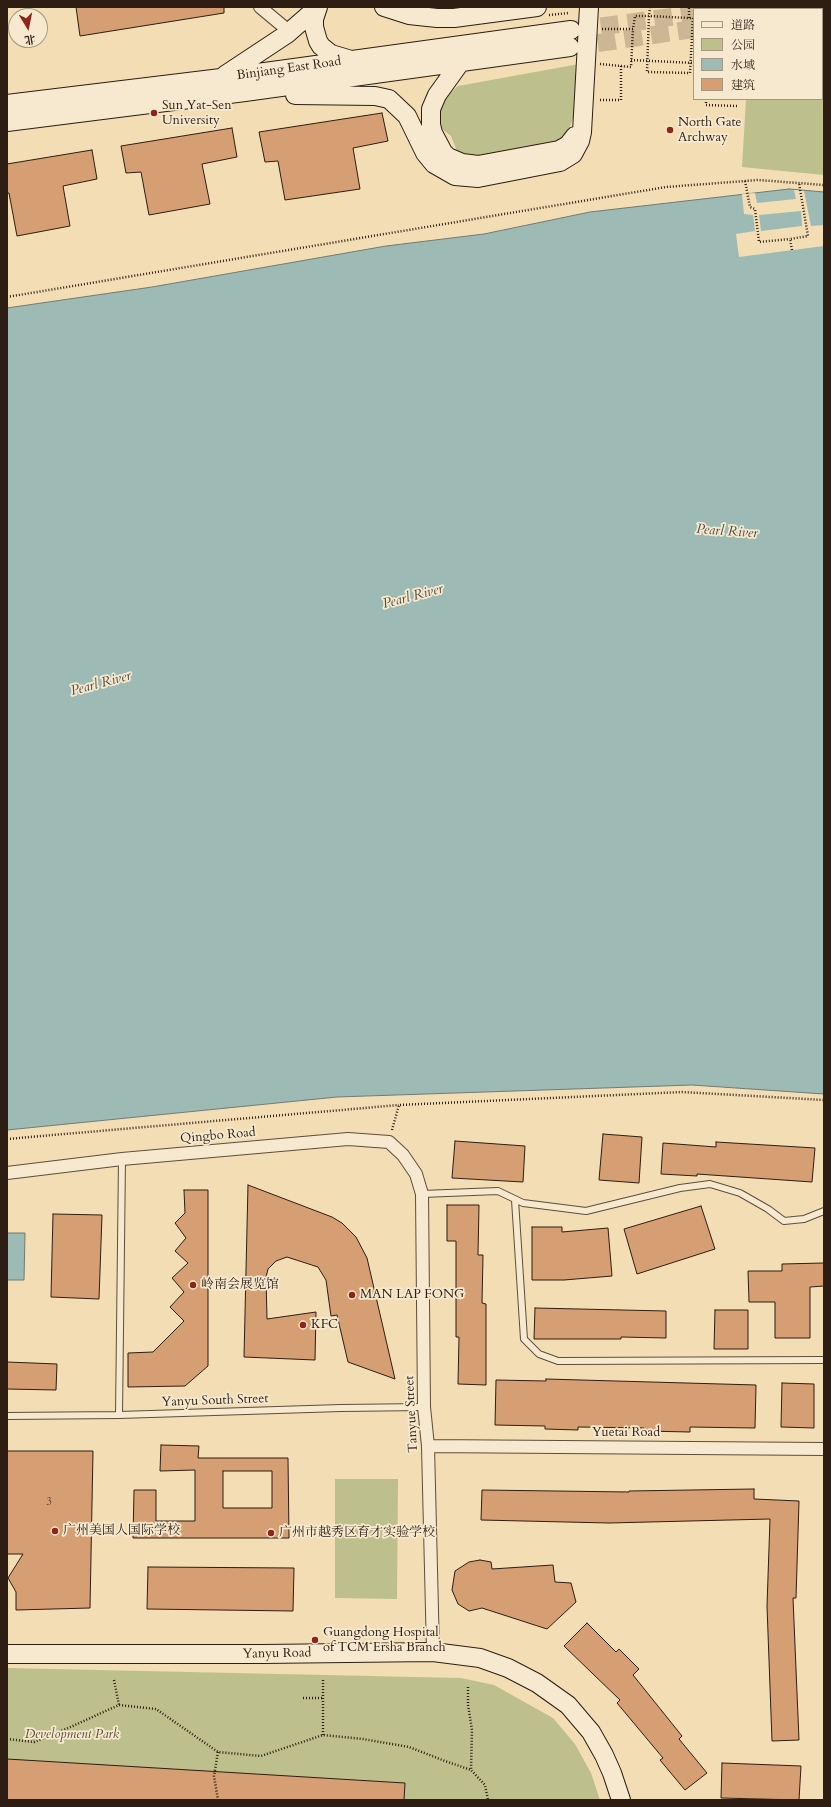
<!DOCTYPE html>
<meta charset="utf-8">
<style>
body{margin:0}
#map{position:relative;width:831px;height:1807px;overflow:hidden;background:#f2ddb5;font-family:Cardo,"Noto Serif SC",serif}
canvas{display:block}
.frame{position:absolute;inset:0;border:8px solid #2d1d12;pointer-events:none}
.legend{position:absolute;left:693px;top:8px;width:130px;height:92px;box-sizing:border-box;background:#f7e9cf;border:1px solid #a69783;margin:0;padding:5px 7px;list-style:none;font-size:12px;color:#2d1d12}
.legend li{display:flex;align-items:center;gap:8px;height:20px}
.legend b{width:20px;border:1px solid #a69783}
.north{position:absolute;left:8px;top:8px;width:40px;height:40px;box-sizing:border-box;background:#f7e9cf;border:1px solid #a69783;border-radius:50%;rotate:170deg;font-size:11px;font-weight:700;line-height:16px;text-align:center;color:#2d1d12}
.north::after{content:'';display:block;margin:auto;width:14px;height:18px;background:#8f2418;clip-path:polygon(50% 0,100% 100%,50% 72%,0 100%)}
</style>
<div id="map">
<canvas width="831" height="1807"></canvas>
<div class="frame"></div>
<ul class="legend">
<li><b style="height:5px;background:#f7e9cf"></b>道路</li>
<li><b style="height:11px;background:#bdc08c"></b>公园</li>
<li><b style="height:11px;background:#9dbab5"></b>水域</li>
<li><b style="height:11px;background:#d69e73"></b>建筑</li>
</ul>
<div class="north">北</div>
</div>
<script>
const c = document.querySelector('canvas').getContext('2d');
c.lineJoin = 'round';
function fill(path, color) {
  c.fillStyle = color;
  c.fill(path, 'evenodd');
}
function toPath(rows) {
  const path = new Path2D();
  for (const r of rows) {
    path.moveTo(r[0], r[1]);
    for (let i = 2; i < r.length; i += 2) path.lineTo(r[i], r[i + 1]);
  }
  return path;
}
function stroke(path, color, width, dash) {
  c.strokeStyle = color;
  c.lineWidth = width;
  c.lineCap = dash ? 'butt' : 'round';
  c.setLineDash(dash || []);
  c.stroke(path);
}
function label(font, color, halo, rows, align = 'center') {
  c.font = font + ' Cardo,"Noto Serif SC",serif';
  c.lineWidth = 3.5;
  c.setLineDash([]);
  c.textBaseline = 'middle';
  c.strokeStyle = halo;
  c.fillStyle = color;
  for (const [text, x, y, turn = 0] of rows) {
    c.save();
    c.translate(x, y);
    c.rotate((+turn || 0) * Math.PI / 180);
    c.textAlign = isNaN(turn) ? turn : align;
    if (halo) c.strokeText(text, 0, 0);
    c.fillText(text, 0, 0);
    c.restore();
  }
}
const green = toPath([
 [824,21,824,175,742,167,746,99,822,99,822,22],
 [579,64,576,110,566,137,558,144,469,158,458,154,451,136,441,128,436,112,439,102,458,86],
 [335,1479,398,1479,397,1599,335,1598],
 [7,1668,461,1678,494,1685,553,1718,575,1744,591,1773,600,1800,7,1800]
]);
const water = toPath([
 [789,189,824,192,824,1094,692,1085,337,1097,7,1130,7,308,152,287,386,246,484,234,590,212,789,189],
 [7,1233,25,1233,24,1280,7,1280,7,1233]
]);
const pier = toPath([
 [794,190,804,191,811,226,824,225,824,246,739,257,736,234,755,231,753,215,744,214,742,194,755,193,757,203,796,199],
 [801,211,802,226,761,231,759,215]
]);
const building = toPath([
 [76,7,224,7,224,13,80,36,76,7],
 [382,113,388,141,353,148,360,189,285,200,278,161,265,162,259,132,382,113],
 [232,128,237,157,202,164,210,204,149,215,141,172,126,173,121,146,232,128],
 [92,150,97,179,63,186,70,226,17,236,9,193,7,193,7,164,92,150],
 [603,1134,642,1137,639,1183,599,1180,603,1134],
 [455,1141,525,1146,523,1182,452,1178,455,1141],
 [716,1142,815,1148,812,1182,697,1174,697,1176,661,1174,663,1143,716,1147,716,1142],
 [248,1185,332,1217,342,1223,356,1237,367,1258,395,1379,348,1362,337,1315,331,1316,326,1280,318,1267,287,1257,276,1261,268,1269,266,1277,267,1319,316,1312,315,1360,244,1357,248,1185],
 [184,1190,208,1190,208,1366,185,1386,128,1387,128,1353,153,1352,184,1321,170,1307,184,1292,172,1278,188,1263,175,1251,186,1238,175,1223,185,1213,184,1190],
 [447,1205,479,1205,478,1255,483,1255,482,1303,486,1304,486,1385,458,1384,459,1337,456,1337,456,1241,447,1241,447,1205],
 [701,1206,715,1249,637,1274,624,1229,701,1206],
 [53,1214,102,1215,99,1299,51,1297,53,1214],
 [532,1227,562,1227,562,1232,608,1228,612,1276,564,1280,532,1280,532,1227],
 [824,1263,824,1286,810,1287,810,1338,775,1338,775,1302,749,1302,748,1271,782,1271,782,1264,824,1263],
 [535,1308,666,1311,666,1338,621,1337,621,1339,534,1339,535,1308],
 [715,1310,748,1310,748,1349,714,1349,715,1310],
 [7,1362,57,1364,56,1390,7,1389,7,1362],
 [546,1379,756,1385,755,1428,690,1427,690,1432,644,1431,644,1428,578,1427,578,1430,545,1429,545,1426,495,1425,496,1380,546,1381,546,1379],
 [782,1383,814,1384,814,1428,781,1427,782,1383],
 [161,1445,199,1446,198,1458,288,1458,289,1538,133,1538,134,1490,156,1490,156,1521,195,1521,195,1470,160,1471,161,1445],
 [223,1471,272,1471,272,1508,223,1508,223,1471],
 [7,1451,93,1451,90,1608,16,1610,16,1592,8,1578,23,1554,7,1554,7,1451],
 [754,1489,754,1499,799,1501,796,1598,793,1598,799,1740,772,1741,767,1606,770,1519,609,1523,481,1520,482,1490,629,1492,629,1491,754,1489],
 [480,1560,491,1562,492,1569,553,1565,555,1582,571,1583,576,1602,547,1629,482,1608,469,1611,458,1604,452,1590,455,1571,469,1562,480,1560],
 [148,1567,294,1568,293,1611,147,1609,148,1567],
 [587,1623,616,1652,619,1649,639,1669,633,1675,682,1736,679,1739,707,1773,685,1790,660,1760,663,1758,617,1703,620,1700,564,1646,587,1623],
 [7,1759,405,1783,404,1800,7,1800,7,1759],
 [722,1763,801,1766,799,1800,721,1798,722,1763]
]);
const secondaryTunnel = toPath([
 [727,9,741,7],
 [574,30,694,14],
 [571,47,694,29]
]);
const path = toPath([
 [549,15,569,13],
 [689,18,689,7],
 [693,18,690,73,647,72,649,16,689,18,694,18],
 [602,29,633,29,635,16,649,16,650,7],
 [631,60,694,63],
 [600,64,631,67,633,29],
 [706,99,706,105,737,106],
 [600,100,621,100,621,66],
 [745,181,750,207,755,209,759,242,790,239],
 [792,250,790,239,808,236,799,183],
 [7,297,666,187,758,180,824,185],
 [392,1130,399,1105,682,1092,824,1100],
 [7,1139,399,1105],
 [114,1680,119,1705],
 [323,1680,323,1735],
 [468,1687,468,1705,472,1730,471,1770,485,1785,488,1800],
 [303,1698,323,1698],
 [7,1739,34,1742,66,1729,119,1705,156,1709,218,1752,261,1756,323,1735,363,1739,409,1747,445,1761,471,1770],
 [218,1752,214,1776,218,1800]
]);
const service = toPath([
 [422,1194,498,1191,523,1203,586,1211,680,1188,710,1184,740,1193,768,1209,784,1221,804,1219,824,1211],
 [515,1200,524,1339,539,1354,558,1361,824,1360],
 [119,1415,122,1159],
 [7,1416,119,1415,341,1408,424,1407]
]);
const minor = toPath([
 [260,7,290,32],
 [7,1173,122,1159,348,1139,389,1142,403,1155,416,1174,422,1194,424,1407,428,1446,433,1652],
 [428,1446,824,1449]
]);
const secondary = toPath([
 [318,7,314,19,314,27,318,41,321,46,331,54,348,59],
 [384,7,409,15,437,18,454,18,537,7],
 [818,9,824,8],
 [460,63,437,95,431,109,431,125,433,133,443,152,448,157,462,163,478,165,559,150,568,145,575,136],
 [225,75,287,34,318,7],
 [295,95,375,96,389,99,407,116,425,153,434,164,455,176,478,178,560,162,573,154,580,141,582,132,589,7],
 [7,104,221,78,571,30],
 [7,122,245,92,570,47],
 [7,1654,262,1654,433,1652,480,1658,508,1668,537,1683,568,1705,591,1732,604,1755,612,1773,621,1800]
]);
const markers = [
 [154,113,4,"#8f2418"],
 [670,130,4,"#8f2418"],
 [193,1285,4,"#8f2418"],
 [352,1295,4,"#8f2418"],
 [303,1325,4,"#8f2418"],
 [55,1531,4,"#8f2418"],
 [271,1533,4,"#8f2418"],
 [315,1640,4,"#8f2418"]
];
const numberNames = [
 ["3",49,1502]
];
const streetNames = [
 ["Binjiang East Road",289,69,-8],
 ["Qingbo Road",218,1136,-5],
 ["Yanyu South Street",215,1401,-2],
 ["Tanyue Street",412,1414,-93],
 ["Yuetai Road",626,1433],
 ["Yanyu Road",277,1654,-1]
];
const poiNames = [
 ["Sun Yat-Sen",162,106],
 ["University",162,121],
 ["North Gate",678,123],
 ["Archway",678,138],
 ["岭南会展览馆",201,1285],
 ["MAN LAP FONG",360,1295],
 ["KFC",311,1325],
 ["广州美国人国际学校",63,1531],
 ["广州市越秀区育才实验学校",279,1533],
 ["Guangdong Hospital",323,1633],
 ["of TCM Ersha Branch",323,1648]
];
const parkNames = [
 ["Development Park",72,1735]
];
const waterNames = [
 ["Pearl River",727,532,4],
 ["Pearl River",413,597,-15],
 ["Pearl River",101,684,-15]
];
fill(green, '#bdc08c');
fill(water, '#9dbab5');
stroke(water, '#707b74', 1);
fill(pier, '#f2ddb5');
fill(building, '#d69e73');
stroke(building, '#2d1d12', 1);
stroke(secondaryTunnel, '#cbb794', 18, [18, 9]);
stroke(service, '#5e4d3b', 8);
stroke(minor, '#5e4d3b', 14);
stroke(secondary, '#2d1d12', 20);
stroke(path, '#2d1d12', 2.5, [1, 2]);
stroke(service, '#f7e9cf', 6);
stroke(minor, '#f7e9cf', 12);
stroke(secondary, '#f7e9cf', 18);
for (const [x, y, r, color] of markers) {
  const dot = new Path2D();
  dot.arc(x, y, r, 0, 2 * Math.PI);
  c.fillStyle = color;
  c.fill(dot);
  stroke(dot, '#f7e9cf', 1.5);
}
label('11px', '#573d2a', null, numberNames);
label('13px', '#2d1d12', '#f7e9cf', streetNames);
label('13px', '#2d1d12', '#f7e9cf', poiNames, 'left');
label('italic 13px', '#584e37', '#f7e9cf', parkNames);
label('italic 14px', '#4f4c43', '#f7e9cf', waterNames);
</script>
